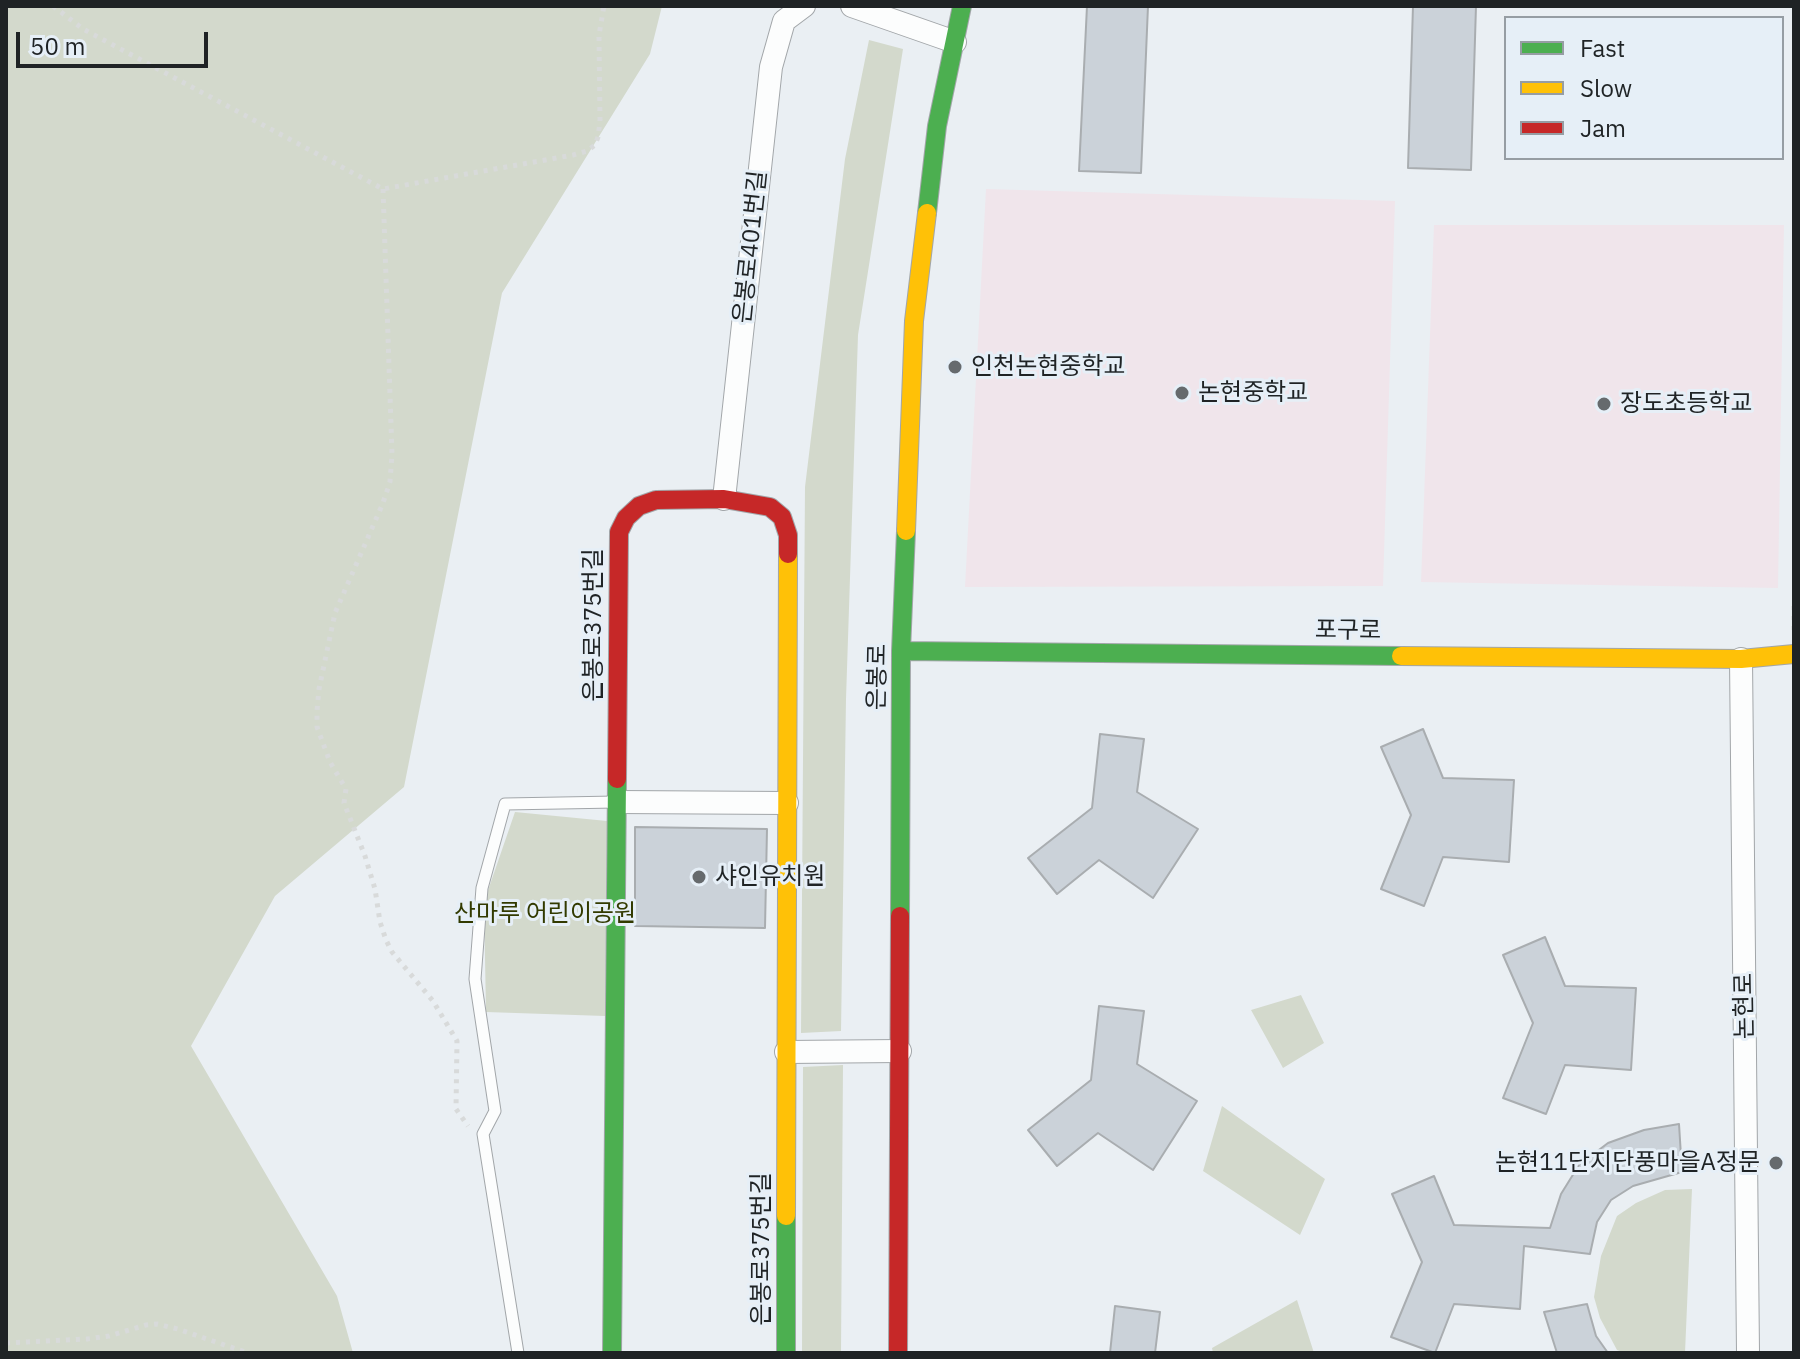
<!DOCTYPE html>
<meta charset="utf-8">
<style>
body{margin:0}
#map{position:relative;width:1800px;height:1359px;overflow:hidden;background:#eaeff3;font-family:"IBM Plex Sans",sans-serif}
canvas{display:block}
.frame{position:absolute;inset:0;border:8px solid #1f2325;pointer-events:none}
.legend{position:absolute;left:1504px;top:16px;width:280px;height:144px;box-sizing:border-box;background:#e6eff7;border:2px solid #969da3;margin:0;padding:10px 14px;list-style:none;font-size:24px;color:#1f2325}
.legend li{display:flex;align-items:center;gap:16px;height:40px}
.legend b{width:40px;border:2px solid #969da3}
.scale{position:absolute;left:16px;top:32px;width:192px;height:36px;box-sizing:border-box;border:4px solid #1f2325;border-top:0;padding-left:10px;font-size:24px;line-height:28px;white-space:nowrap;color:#1f2325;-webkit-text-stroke:6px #e6eff7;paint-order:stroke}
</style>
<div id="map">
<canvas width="1800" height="1359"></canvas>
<div class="frame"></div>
<ul class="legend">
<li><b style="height:10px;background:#4caf50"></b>Fast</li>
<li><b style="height:10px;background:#ffc107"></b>Slow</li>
<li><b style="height:10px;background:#c62828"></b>Jam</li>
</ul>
<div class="scale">50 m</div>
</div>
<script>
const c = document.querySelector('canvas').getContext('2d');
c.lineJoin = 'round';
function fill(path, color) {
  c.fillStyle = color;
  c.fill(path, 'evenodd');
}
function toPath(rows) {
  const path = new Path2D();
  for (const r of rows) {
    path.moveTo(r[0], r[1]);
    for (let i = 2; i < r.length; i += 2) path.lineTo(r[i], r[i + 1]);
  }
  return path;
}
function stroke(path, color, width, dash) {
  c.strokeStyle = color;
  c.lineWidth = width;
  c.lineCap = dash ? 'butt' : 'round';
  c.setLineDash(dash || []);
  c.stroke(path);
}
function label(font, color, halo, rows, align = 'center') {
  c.font = font + ' "IBM Plex Sans","Noto Sans KR",sans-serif';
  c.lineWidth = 6;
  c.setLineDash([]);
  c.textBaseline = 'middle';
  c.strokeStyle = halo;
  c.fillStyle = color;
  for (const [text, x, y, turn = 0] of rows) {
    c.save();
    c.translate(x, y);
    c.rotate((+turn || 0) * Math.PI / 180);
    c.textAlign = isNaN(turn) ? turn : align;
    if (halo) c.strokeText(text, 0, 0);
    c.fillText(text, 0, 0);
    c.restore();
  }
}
const education = toPath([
 [986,189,1395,201,1383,586,965,587],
 [1434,225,1784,225,1778,588,1421,582]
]);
const green = toPath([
 [6,6,662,6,650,54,502,293,404,787,275,896,191,1046,337,1296,353,1353,6,1353],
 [869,40,903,49,858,335,846,699,841,1031,801,1033,805,487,845,159],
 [515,812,607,821,605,1016,486,1012,484,902],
 [1301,995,1324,1043,1283,1068,1251,1010],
 [843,1065,841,1353,802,1353,803,1067],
 [1222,1106,1325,1179,1300,1235,1203,1171],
 [1692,1189,1685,1353,1626,1353,1617,1350,1600,1318,1594,1297,1601,1256,1617,1216,1636,1203,1665,1190],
 [1297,1300,1314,1353,1213,1353,1212,1348]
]);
const building = toPath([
 [1087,6,1148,6,1141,173,1079,171,1087,6],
 [1413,6,1476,6,1471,170,1408,168,1413,6],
 [1423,729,1443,778,1514,780,1509,862,1443,857,1424,906,1381,889,1411,815,1381,747,1423,729],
 [1100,734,1144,739,1137,792,1198,829,1153,898,1099,860,1057,894,1028,858,1092,808,1100,734],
 [635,827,767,829,765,928,635,926,635,827],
 [1545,937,1565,986,1636,988,1631,1070,1565,1065,1546,1114,1503,1098,1533,1023,1503,955,1545,937],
 [1099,1006,1144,1011,1137,1064,1197,1101,1153,1170,1098,1133,1057,1166,1028,1130,1091,1080,1099,1006],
 [1679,1124,1682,1172,1633,1186,1611,1200,1597,1222,1590,1254,1524,1246,1520,1309,1454,1304,1435,1353,1391,1337,1422,1262,1392,1194,1434,1176,1454,1225,1550,1228,1561,1194,1579,1165,1608,1143,1644,1130,1679,1124],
 [1587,1304,1596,1336,1608,1353,1557,1353,1544,1312,1587,1304],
 [1115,1306,1160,1312,1155,1353,1110,1353,1115,1306]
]);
const path = toPath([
 [53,6,83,29,383,189,573,155,587,151,595,145,598,137,600,122,599,35,604,6],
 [383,189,392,454,390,482,383,503,335,613,319,689,317,711,317,727,330,762,346,789,344,803,365,856,375,889,380,922,386,940,392,952,433,1001,457,1041,456,1109,468,1126],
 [1794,630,1794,604],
 [6,1343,87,1339,109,1336,146,1325,157,1324,178,1329,248,1353]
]);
const lane = toPath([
 [518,1353,483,1134,495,1111,475,979,482,888,505,804,616,802]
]);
const street = toPath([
 [852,6,955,42],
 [724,499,771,67,784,21,804,6],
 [1741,659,1748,1353],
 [617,802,787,803],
 [786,1052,900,1051]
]);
const fast = toPath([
 [927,213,937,126,962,6],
 [901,651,1401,656],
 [900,916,901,651,906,531],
 [612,1353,617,779],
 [786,1353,786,1216]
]);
const slow = toPath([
 [906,531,914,321,927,213],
 [1401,656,1741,659,1794,654],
 [786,1216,788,554]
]);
const jam = toPath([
 [617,779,619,532,626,518,639,506,656,500,724,499,770,507,782,517,788,535,788,554],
 [898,1353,900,916]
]);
const markers = [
 [955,367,8,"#666a6d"],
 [1182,393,8,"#666a6d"],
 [1604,404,8,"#666a6d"],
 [699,877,8,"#666a6d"],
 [1776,1163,8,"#666a6d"]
];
const streetNames = [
 ["은봉로401번길",751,247,-84],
 ["은봉로375번길",594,625,-90],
 ["포구로",1348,631,1],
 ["은봉로",878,677,-89],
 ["논현로",1745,1006,-91],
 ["은봉로375번길",762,1249,-90]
];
const poiNames = [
 ["인천논현중학교",971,367],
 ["논현중학교",1198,393],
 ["장도초등학교",1620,404],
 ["샤인유치원",715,877],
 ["논현11단지단풍마을A정문",1760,1163,"right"]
];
const parkNames = [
 ["산마루 어린이공원",545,914]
];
fill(education, '#f0e5eb');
fill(green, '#d3d9cc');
fill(building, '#cbd2d9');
stroke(building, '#a9adb0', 2);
stroke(lane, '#a2a6a9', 13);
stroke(street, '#a2a6a9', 24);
stroke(fast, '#a2a6a9', 20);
stroke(slow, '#a2a6a9', 20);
stroke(jam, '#a2a6a9', 20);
stroke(path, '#d8dada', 5, [4, 6]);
stroke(lane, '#fcfdfd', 11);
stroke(street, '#fcfdfd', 22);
stroke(fast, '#4caf50', 18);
stroke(slow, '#ffc107', 18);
stroke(jam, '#c62828', 18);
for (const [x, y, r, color] of markers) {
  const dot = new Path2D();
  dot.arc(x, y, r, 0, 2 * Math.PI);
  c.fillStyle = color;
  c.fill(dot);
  stroke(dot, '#e6eff7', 3);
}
label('24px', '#1f2325', '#e6eff7', streetNames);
label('24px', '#1f2325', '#e6eff7', poiNames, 'left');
label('24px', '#323a00', '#e6eff7', parkNames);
</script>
